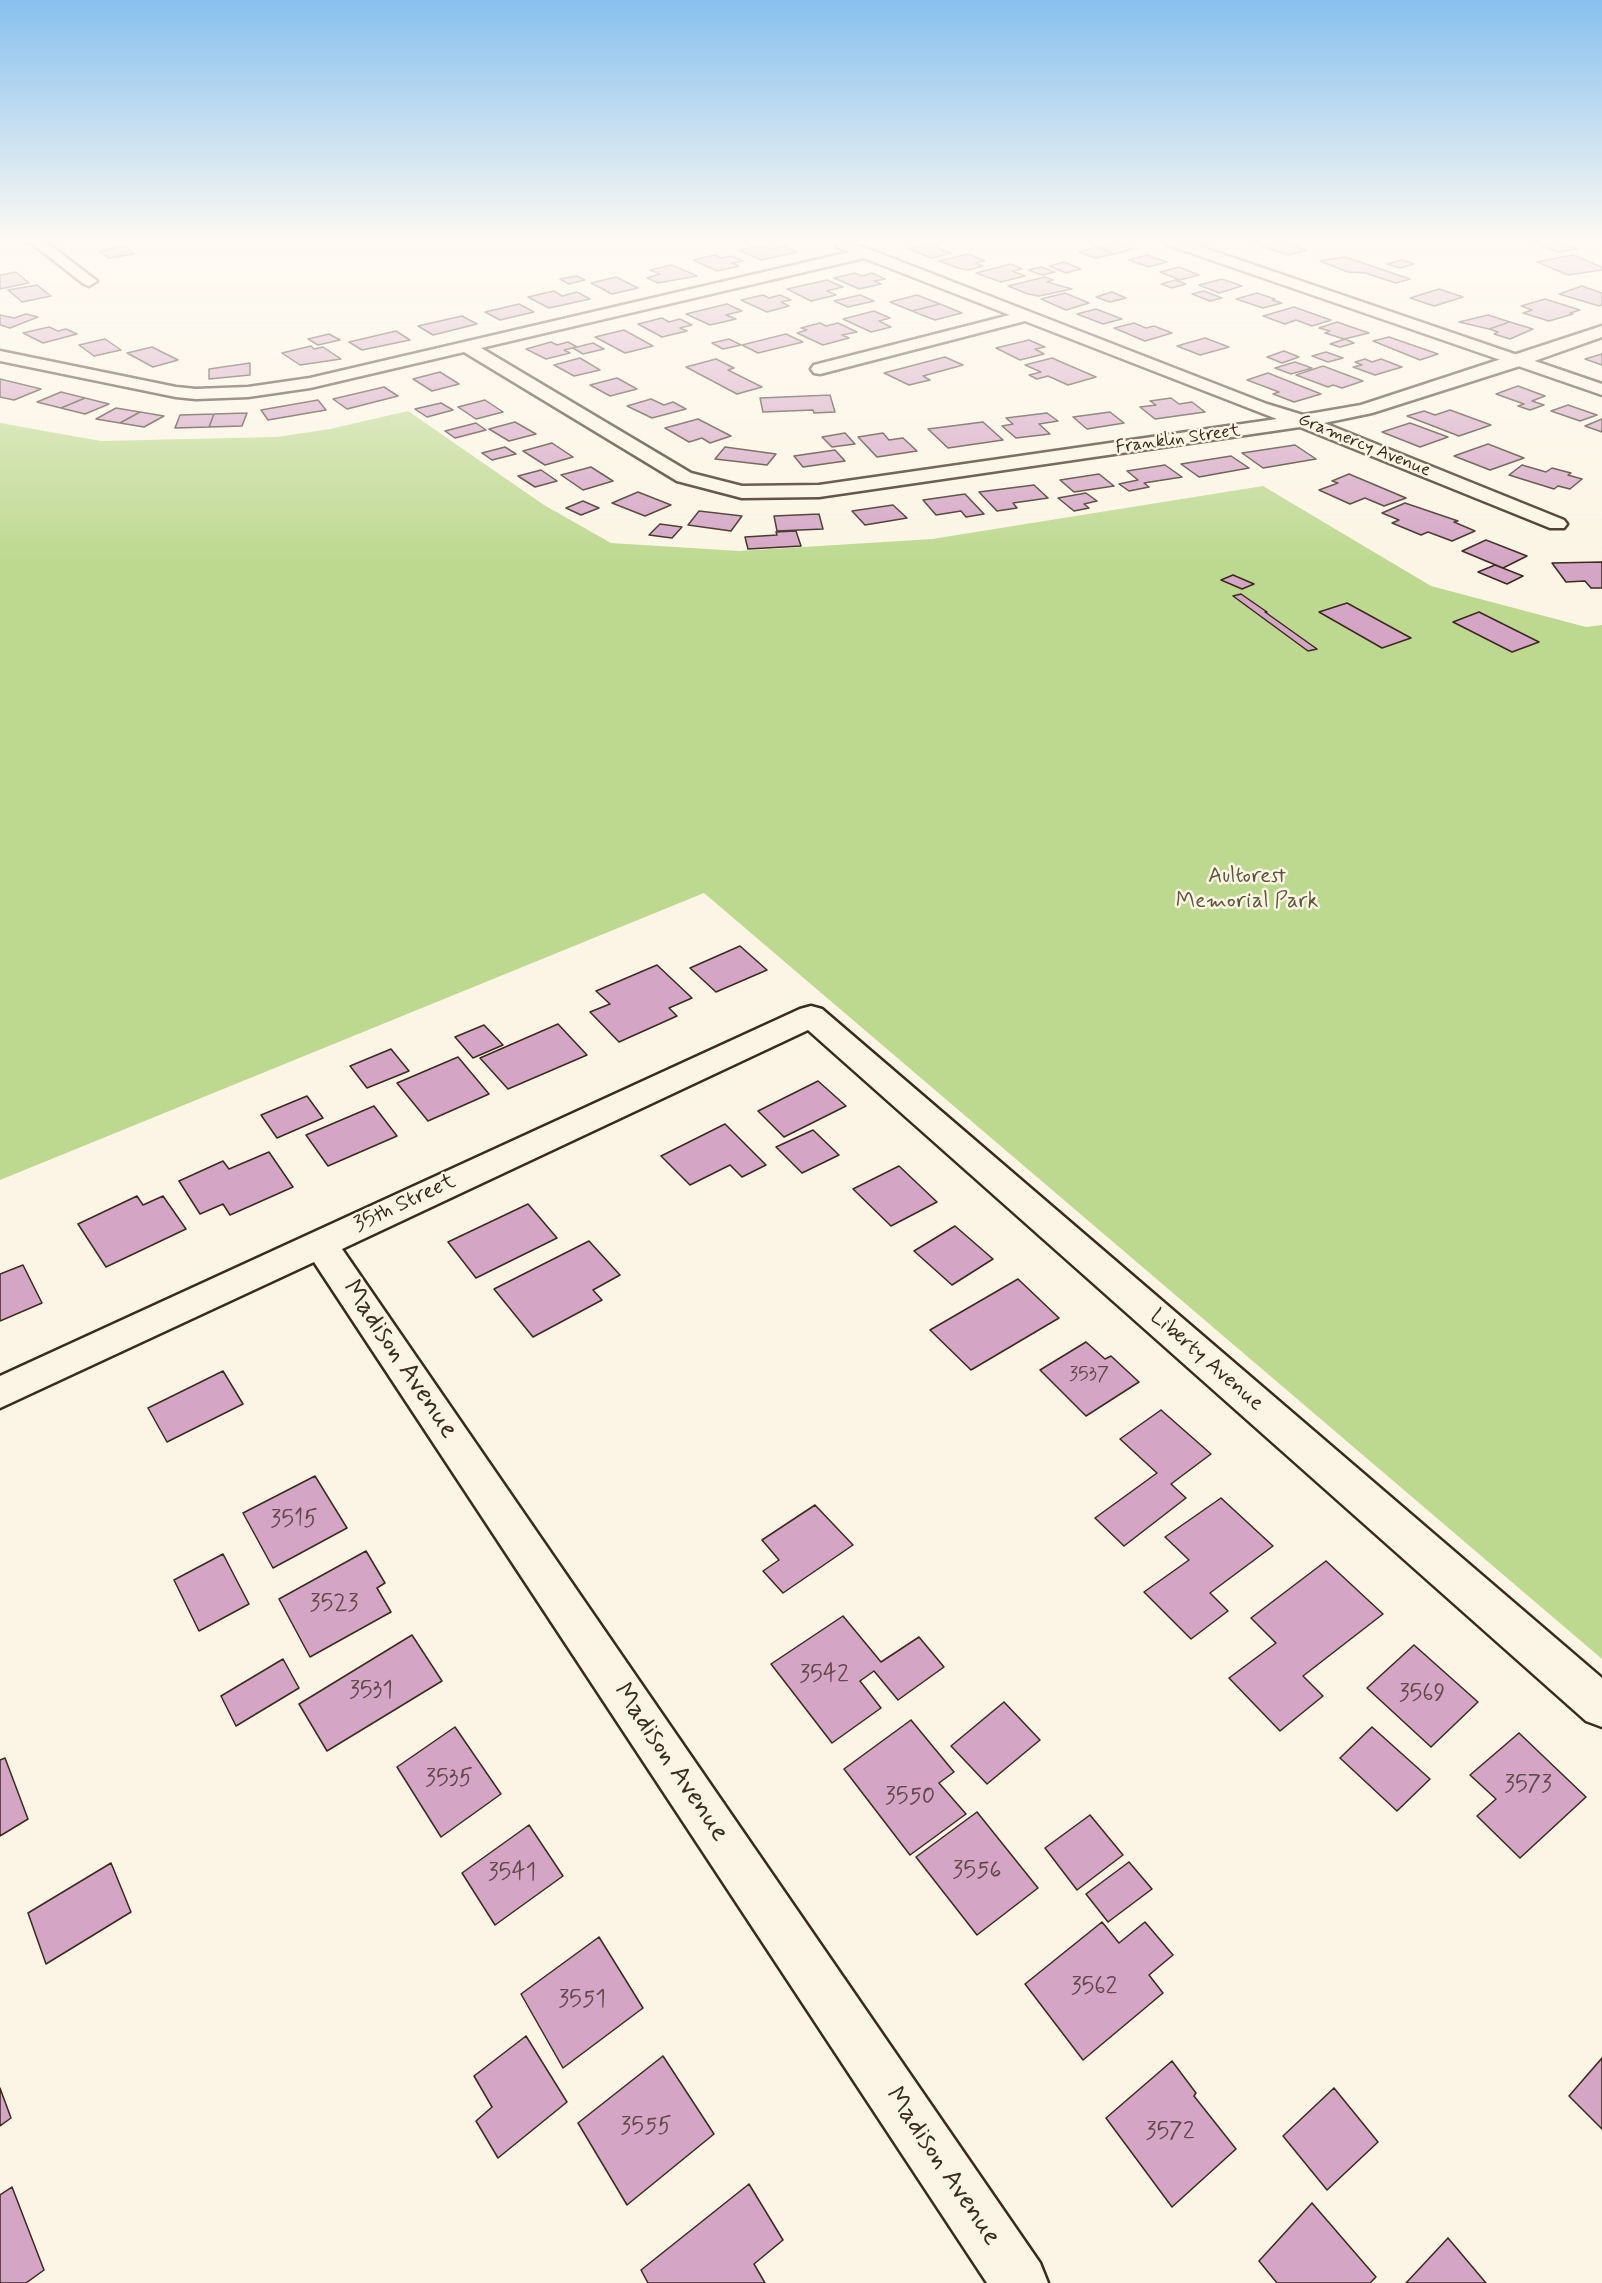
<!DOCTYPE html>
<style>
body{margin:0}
canvas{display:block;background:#fcf5e5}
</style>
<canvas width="1602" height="2283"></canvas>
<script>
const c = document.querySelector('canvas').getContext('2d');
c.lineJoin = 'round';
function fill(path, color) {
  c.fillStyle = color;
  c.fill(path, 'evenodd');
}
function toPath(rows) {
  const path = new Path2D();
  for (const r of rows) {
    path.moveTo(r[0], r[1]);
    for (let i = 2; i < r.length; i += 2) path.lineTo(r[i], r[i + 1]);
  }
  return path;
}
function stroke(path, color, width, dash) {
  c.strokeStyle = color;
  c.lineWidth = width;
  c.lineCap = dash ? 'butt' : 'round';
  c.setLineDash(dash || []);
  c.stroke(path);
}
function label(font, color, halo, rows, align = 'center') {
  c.font = font + ' Mynerve,sans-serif';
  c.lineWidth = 5;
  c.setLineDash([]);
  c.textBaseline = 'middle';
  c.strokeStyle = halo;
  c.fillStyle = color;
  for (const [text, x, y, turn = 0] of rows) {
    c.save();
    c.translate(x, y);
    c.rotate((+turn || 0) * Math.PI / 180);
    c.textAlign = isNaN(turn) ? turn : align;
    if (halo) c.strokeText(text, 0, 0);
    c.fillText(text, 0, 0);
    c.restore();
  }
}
const green = toPath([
 [408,411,544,505,611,543,739,551,932,539,1263,486,1431,586,1586,627,1602,625,1602,1659,704,893,0,1180,0,423,101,441,277,437,330,429]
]);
const building = toPath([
 [1250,242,1282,242,1307,250,1288,255,1250,242],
 [1531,242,1558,242,1577,249,1559,252,1531,242],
 [1116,243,1133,249,1114,254,1097,247,1116,243],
 [928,244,951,253,931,258,909,249,928,244],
 [125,246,134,254,109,258,99,251,125,246],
 [761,246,770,249,784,246,797,252,761,260,739,250,761,246],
 [1097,247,1114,254,1096,258,1079,252,1097,247],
 [968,254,985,261,976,263,983,266,968,270,958,268,939,261,968,254],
 [715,255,721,258,732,256,743,261,732,263,739,266,717,271,693,260,715,255],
 [1147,255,1167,262,1149,267,1129,260,1147,255],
 [1573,255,1602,267,1602,270,1568,275,1537,262,1573,255],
 [1345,257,1410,279,1396,283,1365,273,1348,272,1320,261,1345,257],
 [1402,260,1414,264,1400,268,1387,264,1402,260],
 [1064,262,1081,269,1066,273,1049,266,1064,262],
 [1011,264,1022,269,1012,271,1025,276,1001,282,976,273,1011,264],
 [672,265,697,276,658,283,647,278,660,274,650,270,672,265],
 [1041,267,1055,272,1042,275,1028,270,1041,267],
 [1179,267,1199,275,1180,280,1160,272,1179,267],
 [16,272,29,283,0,289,0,275,16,272],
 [855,273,862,276,872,273,885,279,874,281,881,284,859,289,834,278,855,273],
 [577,276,585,280,569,284,560,279,577,276],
 [616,277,638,288,612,294,591,283,616,277],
 [1045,277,1053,280,1047,282,1072,289,1039,296,1028,294,1008,286,1045,277],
 [1222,279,1242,286,1219,293,1199,285,1222,279],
 [827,280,843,287,827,291,836,295,811,301,787,289,827,280],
 [1175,280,1186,284,1172,288,1161,284,1175,280],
 [37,285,51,296,22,302,8,290,37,285],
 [1582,286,1602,293,1602,305,1599,306,1559,294,1582,286],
 [1439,289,1463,297,1434,306,1410,298,1439,289],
 [554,291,562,296,577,292,590,299,549,308,528,297,554,291],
 [1204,291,1222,298,1210,301,1192,294,1204,291],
 [1112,292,1126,298,1110,302,1096,297,1112,292],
 [1065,293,1089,303,1066,310,1041,299,1065,293],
 [1257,293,1275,299,1272,300,1282,303,1263,308,1236,299,1257,293],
 [763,295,769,298,780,295,791,300,781,302,789,306,767,312,741,300,763,295],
 [860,295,874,301,848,307,834,301,860,295],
 [917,295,940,304,912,311,890,302,917,295],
 [1545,299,1580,310,1570,313,1573,314,1549,321,1523,313,1532,310,1521,306,1545,299],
 [519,304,534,312,500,320,485,312,519,304],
 [727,304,742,311,726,315,736,319,710,325,686,314,727,304],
 [940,304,962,313,935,320,912,311,940,304],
 [1294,307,1325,318,1331,320,1312,326,1296,320,1285,324,1263,316,1294,307],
 [1096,309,1122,319,1103,324,1077,314,1096,309],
 [874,311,890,318,879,321,891,327,871,332,843,319,874,311],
 [26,314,38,317,10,328,0,325,0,315,14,318,26,314],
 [1488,315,1510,322,1489,329,1459,322,1488,315],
 [462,316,477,324,433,335,418,326,462,316],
 [662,318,669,322,680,319,692,325,680,328,687,331,662,337,638,324,662,318],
 [1337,322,1369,333,1344,339,1325,333,1330,331,1319,328,1337,322],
 [1510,322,1533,329,1510,339,1494,334,1498,332,1489,329,1510,322],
 [820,323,826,326,838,323,857,332,842,335,849,338,823,345,797,333,807,330,801,328,820,323],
 [1134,323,1146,328,1154,326,1172,333,1145,341,1114,328,1134,323],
 [49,327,58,331,66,329,77,334,43,343,23,333,49,327],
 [624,330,653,346,625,353,595,337,624,330],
 [396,331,410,340,362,350,349,342,396,331],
 [329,334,340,340,318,345,308,339,329,334],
 [786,334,803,342,758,353,742,345,786,334],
 [1389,337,1438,354,1420,360,1373,341,1389,337],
 [1205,338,1229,347,1200,355,1177,346,1205,338],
 [105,339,121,350,94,356,79,345,105,339],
 [729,339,741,345,723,349,712,343,729,339],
 [1345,339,1354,343,1340,347,1330,344,1345,339],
 [1029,340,1045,347,1035,349,1044,354,1020,360,996,348,1029,340],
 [551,342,557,345,568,342,577,347,564,350,570,353,546,359,526,349,551,342],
 [593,343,604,349,583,354,573,348,593,343],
 [311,346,314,349,323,347,341,359,300,365,282,353,311,346],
 [152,347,178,360,153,367,127,353,152,347],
 [1284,351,1299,357,1282,363,1267,357,1284,351],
 [1326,352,1343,358,1328,362,1312,356,1326,352],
 [1602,354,1602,365,1585,359,1602,354],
 [945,357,963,365,923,376,930,380,909,385,884,373,945,357],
 [580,358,600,370,574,376,554,365,580,358],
 [1052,358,1096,377,1068,385,1048,376,1037,379,1029,375,1041,372,1025,365,1052,358],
 [716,359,734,368,728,370,762,387,737,394,686,367,716,359],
 [1365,359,1372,362,1381,359,1402,367,1375,375,1353,367,1362,365,1355,362,1365,359],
 [1295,362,1312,368,1291,374,1275,368,1295,362],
 [250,363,250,375,209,379,209,369,250,363],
 [1323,366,1363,381,1342,388,1333,385,1328,387,1296,375,1323,366],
 [440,372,459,384,432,391,413,379,440,372],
 [1268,373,1321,394,1294,402,1273,394,1279,392,1247,380,1268,373],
 [617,378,637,389,610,396,590,385,617,378],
 [0,379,41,389,14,400,0,397,0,379],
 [1518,386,1545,396,1532,401,1544,405,1530,410,1518,406,1524,404,1496,394,1518,386],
 [384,387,398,396,347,409,333,399,384,387],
 [61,392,85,398,61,408,37,402,61,392],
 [830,395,835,412,814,413,813,410,763,412,760,398,830,395],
 [85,398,109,404,85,414,61,408,85,398],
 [1171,398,1179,404,1192,402,1205,412,1155,419,1140,407,1156,405,1150,401,1171,398],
 [651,399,664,405,673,402,686,409,652,418,627,406,651,399],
 [318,400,326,410,268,420,261,410,318,400],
 [485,400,503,412,476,419,458,407,485,400],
 [441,403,453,410,427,417,415,409,441,403],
 [1568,405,1597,415,1580,421,1551,411,1568,405],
 [116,408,140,412,120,423,96,419,116,408],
 [1450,410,1491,425,1459,436,1407,416,1424,411,1435,415,1450,410],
 [140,412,164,416,144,427,120,423,140,412],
 [1110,412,1124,423,1087,429,1073,417,1110,412],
 [247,413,242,426,209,427,214,414,247,413],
 [1047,413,1058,421,1039,424,1050,434,1016,438,1002,426,1013,424,1006,418,1047,413],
 [214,414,209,427,175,428,180,415,214,414],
 [698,419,731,436,710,443,702,438,689,442,665,428,698,419],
 [1602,419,1602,432,1585,426,1602,419],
 [515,422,536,434,509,441,489,429,515,422],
 [983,422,1003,440,948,448,928,429,983,422],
 [476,423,486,430,455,438,445,431,476,423],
 [1410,423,1448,437,1420,447,1382,432,1410,423],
 [845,433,855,444,832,447,822,437,845,433],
 [883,433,889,440,903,438,917,451,877,457,858,437,883,433],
 [552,443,573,457,545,465,523,451,552,443],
 [1488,444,1524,458,1490,470,1454,456,1488,444],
 [1295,445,1316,459,1263,468,1242,453,1295,445],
 [505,447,516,454,492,460,482,453,505,447],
 [725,447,776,454,767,465,715,459,725,447],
 [835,450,845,461,803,467,794,456,835,450],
 [1231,456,1249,468,1199,477,1181,464,1231,456],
 [1165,465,1182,477,1144,483,1149,487,1129,491,1119,484,1138,480,1127,471,1165,465],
 [1522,465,1546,472,1552,468,1571,473,1568,475,1582,479,1570,489,1558,486,1554,489,1509,475,1522,465],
 [591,467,613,481,583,490,561,475,591,467],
 [541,470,557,481,535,487,518,476,541,470],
 [1099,474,1114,486,1074,492,1060,480,1099,474],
 [1349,474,1406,498,1384,506,1365,498,1350,504,1319,490,1338,483,1332,481,1349,474],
 [1034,485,1048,498,1013,503,1017,508,997,511,979,492,1034,485],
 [638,492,671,505,645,516,612,503,638,492],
 [1086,493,1097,501,1084,504,1089,508,1074,511,1058,498,1086,493],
 [965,494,984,514,966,517,961,511,936,515,923,500,965,494],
 [583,501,599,508,581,515,566,508,583,501],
 [1405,503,1458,521,1454,522,1475,531,1452,541,1428,532,1421,535,1392,523,1399,520,1382,513,1405,503],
 [893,505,907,518,865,525,852,511,893,505],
 [699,511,742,516,731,531,688,525,699,511],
 [819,514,823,529,777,531,774,516,819,514],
 [660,524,682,527,672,538,649,535,660,524],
 [796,531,801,546,748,549,745,537,777,535,776,532,796,531],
 [1486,540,1527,556,1503,568,1462,551,1486,540],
 [1602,562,1602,588,1591,588,1585,581,1566,582,1552,563,1602,562],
 [1495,565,1523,576,1507,584,1478,572,1495,565],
 [1233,575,1254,584,1242,589,1221,580,1233,575],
 [1241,594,1267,612,1265,612,1317,649,1308,651,1233,596,1241,594],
 [1347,603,1411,638,1382,648,1319,612,1347,603],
 [1479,612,1539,642,1512,652,1453,622,1479,612],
 [740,946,767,970,716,992,690,968,740,946],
 [657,965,692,998,669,1008,677,1016,619,1042,590,1012,610,1004,596,991,657,965],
 [558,1024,587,1055,508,1089,480,1058,558,1024],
 [484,1025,503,1045,473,1058,455,1037,484,1025],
 [391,1049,409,1071,367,1088,350,1066,391,1049],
 [458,1057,489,1094,428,1121,397,1083,458,1057],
 [818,1081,846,1106,784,1137,758,1111,818,1081],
 [307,1096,323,1118,277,1138,261,1115,307,1096],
 [374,1106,397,1136,328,1166,306,1135,374,1106],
 [725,1124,766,1165,742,1177,730,1165,690,1185,661,1156,725,1124],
 [813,1130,839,1155,802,1173,776,1147,813,1130],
 [269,1152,293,1187,230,1215,223,1204,200,1214,179,1181,223,1161,229,1169,269,1152],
 [899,1166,937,1202,891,1226,853,1189,899,1166],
 [137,1196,143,1205,163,1196,186,1229,106,1267,78,1224,137,1196],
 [528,1204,557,1238,476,1278,448,1242,528,1204],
 [955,1226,993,1259,952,1285,914,1251,955,1226],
 [589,1241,620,1275,593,1290,602,1300,533,1337,494,1289,589,1241],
 [23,1265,42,1303,0,1321,0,1274,23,1265],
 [1018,1279,1059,1318,971,1370,930,1330,1018,1279],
 [1086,1342,1105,1359,1111,1356,1139,1382,1086,1416,1040,1370,1086,1342],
 [223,1371,243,1404,167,1442,148,1408,223,1371],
 [1161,1410,1211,1454,1171,1484,1186,1498,1124,1546,1095,1518,1157,1473,1120,1439,1161,1410],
 [315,1476,347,1528,273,1568,243,1513,315,1476],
 [1221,1498,1273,1546,1210,1593,1228,1611,1191,1639,1144,1592,1189,1560,1165,1537,1221,1498],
 [815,1505,853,1545,783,1593,763,1571,779,1560,762,1540,815,1505],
 [366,1551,385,1583,377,1588,391,1612,310,1657,279,1599,366,1551],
 [223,1554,249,1604,199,1631,174,1580,223,1554],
 [1326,1561,1383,1614,1303,1676,1323,1696,1280,1731,1229,1678,1276,1643,1251,1618,1326,1561],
 [843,1616,881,1662,919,1637,944,1667,898,1700,874,1671,860,1681,881,1708,832,1743,771,1664,843,1616],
 [412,1635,442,1681,327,1751,299,1704,412,1635],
 [1414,1645,1478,1702,1431,1747,1367,1688,1414,1645],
 [283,1659,299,1688,236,1726,221,1696,283,1659],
 [1004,1702,1040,1740,987,1784,951,1746,1004,1702],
 [911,1720,954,1772,939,1783,966,1814,910,1855,844,1769,911,1720],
 [455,1727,501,1794,441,1837,397,1767,455,1727],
 [1372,1727,1430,1779,1397,1811,1340,1758,1372,1727],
 [1519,1733,1586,1797,1520,1858,1477,1816,1496,1799,1470,1775,1519,1733],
 [5,1758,28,1819,0,1836,0,1760,5,1758],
 [977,1812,1038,1888,977,1935,916,1857,977,1812],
 [1090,1815,1123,1855,1077,1890,1045,1848,1090,1815],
 [529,1825,563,1876,495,1925,462,1873,529,1825],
 [1129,1862,1152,1889,1108,1922,1086,1894,1129,1862],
 [111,1863,131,1912,46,1964,28,1913,111,1863],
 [1102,1922,1119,1943,1145,1922,1173,1955,1149,1975,1163,1993,1083,2060,1025,1984,1102,1922],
 [599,1937,643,2008,563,2068,521,1994,599,1937],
 [526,2036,567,2102,498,2158,476,2121,492,2107,474,2076,526,2036],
 [663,2056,714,2134,627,2205,578,2123,663,2056],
 [1602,2058,1602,2129,1569,2096,1602,2058],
 [1172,2061,1196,2093,1194,2096,1236,2149,1172,2207,1106,2118,1172,2061],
 [0,2088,11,2118,0,2126,0,2088],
 [1334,2088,1378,2142,1327,2190,1283,2136,1334,2088],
 [749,2184,783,2240,754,2264,765,2283,648,2283,641,2270,749,2184],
 [12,2187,44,2270,26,2283,0,2283,0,2195,12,2187],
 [1312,2203,1376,2277,1370,2283,1277,2283,1259,2261,1312,2203],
 [1448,2238,1486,2283,1406,2283,1448,2238]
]);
const street = toPath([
 [30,242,46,242,97,281,89,286,84,284,30,242],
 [839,242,849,242,871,250,1267,404,1303,415,1361,405,1602,326,1602,337,1523,365,1372,413,1324,423,1564,520,1567,524,1564,528,1550,528,1300,427,819,497,742,498,677,481,464,352,310,388,248,397,196,399,176,397,0,361,0,351,176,387,196,389,248,387,310,378,850,252,839,248,837,245,839,242],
 [864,258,1010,315,814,365,811,369,814,373,820,374,1025,321,1277,419,819,485,742,486,691,473,481,348,864,258],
 [811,1006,822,1009,1602,1678,1602,1727,1586,1721,808,1030,342,1249,1040,2263,1048,2283,987,2283,314,1262,0,1408,0,1376,800,1009,811,1006]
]);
const secondary = toPath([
 [1166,242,1187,242,1602,384,1602,395,1168,245,1166,242]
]);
const farStreetnames = [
 ["Franklin Street",1178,440,-8],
 ["Gramercy Avenue",1364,446,22]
];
const numberNames = [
 ["3537",1089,1376]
];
const parkNames = [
 ["Aultorest",1247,877],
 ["Memorial Park",1247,902]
];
const streetNames = [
 ["35th Street",405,1204,-25],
 ["Liberty Avenue",1206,1361,41]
];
const nearNumbernames = [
 ["3515",294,1521],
 ["3523",334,1605],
 ["3542",824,1676],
 ["3531",371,1692],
 ["3569",1422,1695],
 ["3535",449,1780],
 ["3573",1528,1786],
 ["3550",910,1798],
 ["3556",977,1872],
 ["3541",512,1874],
 ["3562",1094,1988],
 ["3551",582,2001],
 ["3555",646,2128],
 ["3572",1170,2133]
];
const nearStreetnames = [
 ["Madison Avenue",399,1360,56],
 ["Madison Avenue",670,1763,56],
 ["Madison Avenue",942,2167,56]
];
fill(green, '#bdd990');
fill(building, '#d4a5c5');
stroke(building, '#3b2a1e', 1.5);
stroke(street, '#3b2a1e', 5);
stroke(secondary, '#3b2a1e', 5);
fill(street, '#fcf5e5');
fill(secondary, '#fcf5e5');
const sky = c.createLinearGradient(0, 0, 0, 562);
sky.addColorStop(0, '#87c0ee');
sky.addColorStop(0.43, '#fefaf3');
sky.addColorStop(1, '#fefaf300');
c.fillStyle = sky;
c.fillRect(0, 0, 1602, 562);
label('18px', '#3b2a1e', '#fcf5e5', farStreetnames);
label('20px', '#614948', null, numberNames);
label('22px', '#5c563a', '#fcf5e5', parkNames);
label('22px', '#3b2a1e', '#fcf5e5', streetNames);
label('24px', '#614948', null, nearNumbernames);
label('27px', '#3b2a1e', '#fcf5e5', nearStreetnames);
</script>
